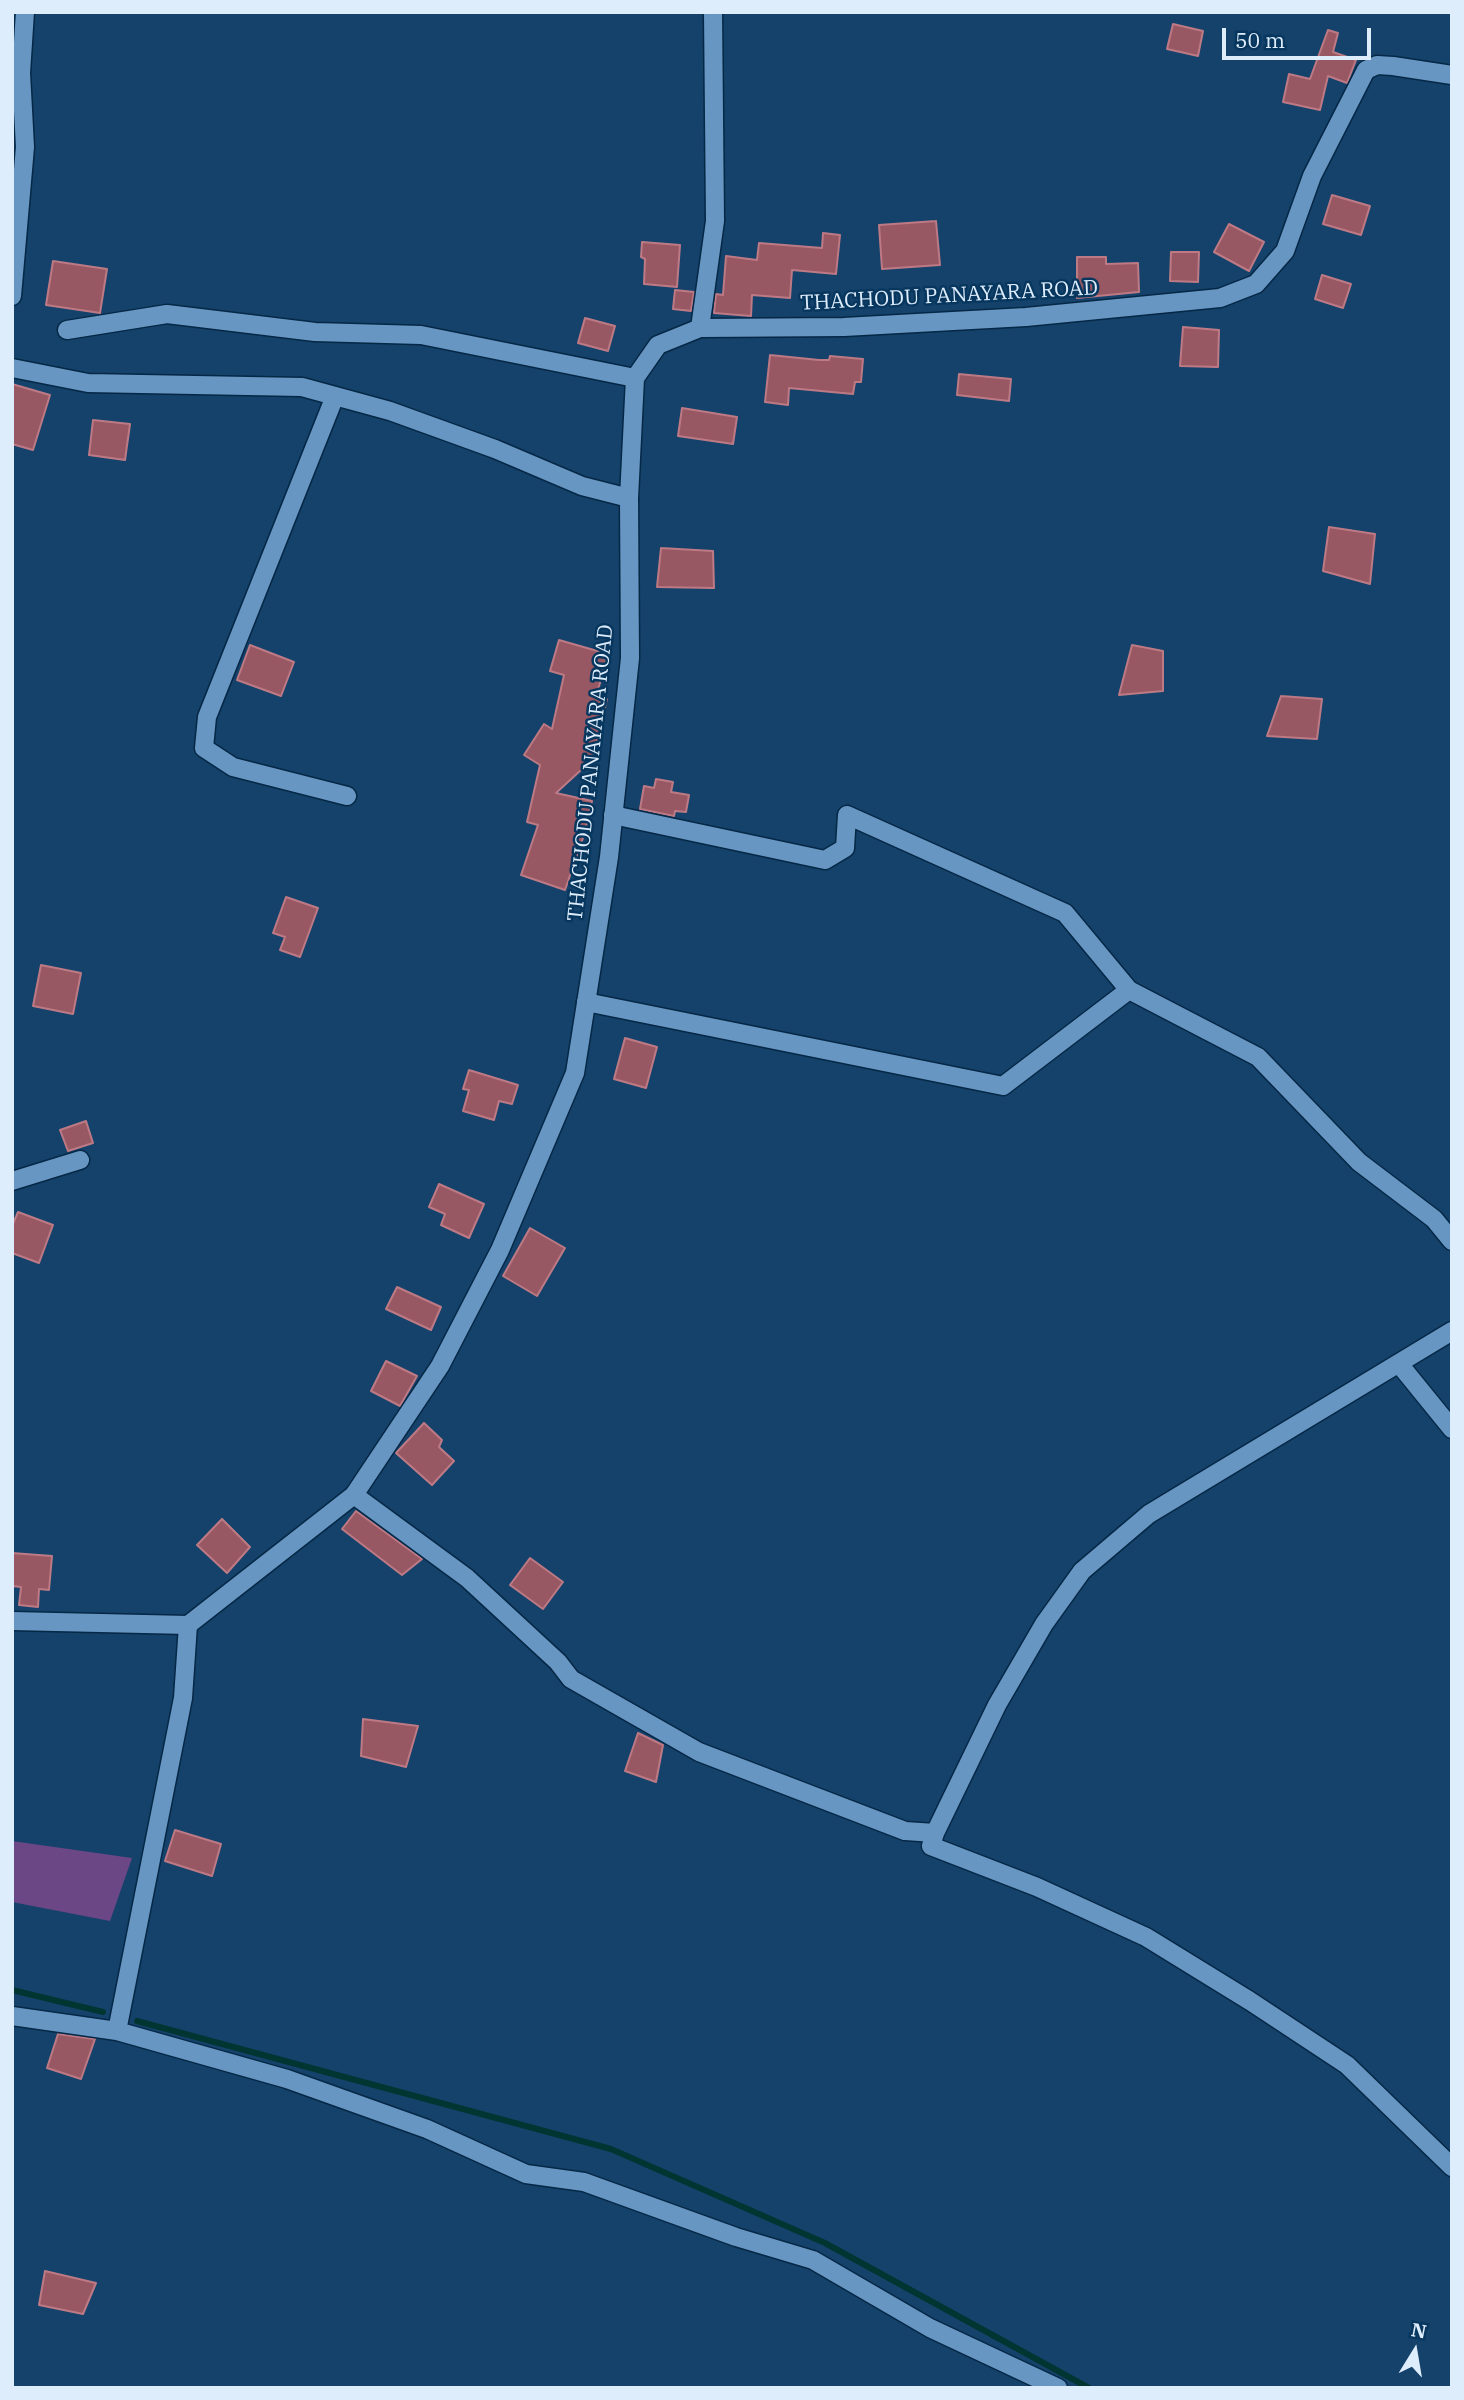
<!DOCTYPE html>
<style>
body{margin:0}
#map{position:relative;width:1464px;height:2400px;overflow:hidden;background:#15426a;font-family:"IBM Plex Serif",serif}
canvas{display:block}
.frame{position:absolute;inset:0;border:14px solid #deedfc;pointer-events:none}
.north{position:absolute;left:1380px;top:2316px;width:70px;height:70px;-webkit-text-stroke:5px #07375e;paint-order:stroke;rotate:11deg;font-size:19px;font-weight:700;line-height:28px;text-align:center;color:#deedfc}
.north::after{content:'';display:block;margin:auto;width:24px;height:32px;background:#deedfc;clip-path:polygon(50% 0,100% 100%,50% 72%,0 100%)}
.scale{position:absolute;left:1222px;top:28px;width:149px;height:32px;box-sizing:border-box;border:4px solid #deedfc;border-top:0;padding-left:9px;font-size:21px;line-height:24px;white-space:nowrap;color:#deedfc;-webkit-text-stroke:5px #07375e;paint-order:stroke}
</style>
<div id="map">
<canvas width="1464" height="2400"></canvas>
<div class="frame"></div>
<div class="north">N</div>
<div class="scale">50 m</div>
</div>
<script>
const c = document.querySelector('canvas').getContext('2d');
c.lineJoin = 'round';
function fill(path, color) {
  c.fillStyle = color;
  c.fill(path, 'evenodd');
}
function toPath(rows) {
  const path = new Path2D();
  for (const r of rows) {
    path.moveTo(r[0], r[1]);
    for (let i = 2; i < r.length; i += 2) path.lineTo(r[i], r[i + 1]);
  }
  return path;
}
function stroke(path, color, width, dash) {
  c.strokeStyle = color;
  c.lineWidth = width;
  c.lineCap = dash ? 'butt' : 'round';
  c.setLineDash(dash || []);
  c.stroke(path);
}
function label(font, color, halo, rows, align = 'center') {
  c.font = font + ' "IBM Plex Serif",serif';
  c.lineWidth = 5;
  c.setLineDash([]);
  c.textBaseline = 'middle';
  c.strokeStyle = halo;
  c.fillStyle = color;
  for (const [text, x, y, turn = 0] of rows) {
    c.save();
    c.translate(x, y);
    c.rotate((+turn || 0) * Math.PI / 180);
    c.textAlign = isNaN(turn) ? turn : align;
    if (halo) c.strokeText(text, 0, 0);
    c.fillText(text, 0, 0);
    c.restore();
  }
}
const green = toPath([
 [12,1841,132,1858,110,1921,12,1902]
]);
const stream = toPath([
 [12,1990,103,2012],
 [137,2021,611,2149,825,2243,1089,2388]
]);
const building = toPath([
 [1173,24,1203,31,1198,56,1167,49,1173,24],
 [1328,30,1338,33,1333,52,1356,60,1347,83,1328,76,1320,110,1283,102,1289,74,1310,79,1328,30],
 [1332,195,1370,206,1361,235,1323,224,1332,195],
 [936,221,940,265,882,269,879,225,936,221],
 [1229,224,1264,242,1249,271,1214,252,1229,224],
 [823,233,840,235,836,274,792,270,790,298,752,295,751,316,714,313,716,294,723,295,726,256,757,260,759,243,822,248,823,233],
 [642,242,680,245,677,287,644,284,645,259,641,257,642,242],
 [1171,252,1199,252,1198,282,1170,281,1171,252],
 [1077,257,1106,257,1106,264,1138,263,1139,292,1077,298,1077,257],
 [53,261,107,269,100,313,46,305,53,261],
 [1322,275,1351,284,1343,308,1315,299,1322,275],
 [675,290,694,292,691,311,673,309,675,290],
 [585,318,615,326,608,351,578,343,585,318],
 [1183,327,1219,330,1218,367,1180,366,1183,327],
 [770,355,819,360,829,360,830,356,863,359,861,382,855,382,853,394,789,388,788,405,765,402,770,355],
 [959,374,1011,379,1009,401,957,395,959,374],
 [12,384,50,395,33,450,12,444,12,384],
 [682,408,737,417,733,444,678,436,682,408],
 [93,420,130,424,125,460,89,455,93,420],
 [1329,527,1375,534,1370,584,1323,571,1329,527],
 [661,548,713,551,714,588,657,587,661,548],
 [559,640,608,654,596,697,607,699,593,759,556,793,592,801,584,835,565,890,521,875,538,825,527,822,540,765,524,755,544,724,552,729,564,675,550,671,559,640],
 [250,645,294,662,281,696,237,680,250,645],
 [1132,645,1163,651,1163,691,1119,695,1132,645],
 [1281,696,1322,699,1317,739,1267,736,1281,696],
 [656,779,673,782,671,792,689,795,686,812,675,811,674,816,640,809,644,786,654,788,656,779],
 [286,897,318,908,300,957,280,950,285,937,273,933,286,897],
 [41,965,81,973,73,1014,33,1006,41,965],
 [625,1038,657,1047,646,1088,614,1079,625,1038],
 [469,1070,518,1085,512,1104,499,1101,494,1120,463,1111,469,1090,463,1089,469,1070],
 [86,1121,93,1143,68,1151,60,1130,86,1121],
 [439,1184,484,1204,469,1238,441,1225,445,1214,429,1207,439,1184],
 [18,1212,53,1225,39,1263,12,1253,12,1226,18,1212],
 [530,1228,565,1248,537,1296,503,1276,530,1228],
 [397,1287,441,1307,431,1330,386,1309,397,1287],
 [386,1361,417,1376,400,1406,371,1391,386,1361],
 [424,1423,442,1440,439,1447,454,1461,432,1485,396,1453,424,1423],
 [356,1511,422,1559,402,1575,342,1529,356,1511],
 [222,1519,250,1547,227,1573,197,1545,222,1519],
 [12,1553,52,1556,49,1590,39,1589,38,1607,19,1605,21,1587,12,1586,12,1553],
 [530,1558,563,1582,543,1609,510,1585,530,1558],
 [363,1719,418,1726,406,1767,361,1756,363,1719],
 [638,1733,663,1745,656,1782,625,1771,638,1733],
 [175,1830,221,1844,212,1876,165,1861,175,1830],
 [58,2034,95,2039,81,2079,47,2068,58,2034],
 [45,2271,96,2283,83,2314,39,2305,45,2271]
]);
const minor = toPath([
 [12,296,25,147,21,73,25,12],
 [700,328,715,221,713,12],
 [67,330,167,314,315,332,421,335,635,378],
 [12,368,88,383,302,387,390,411,495,449,582,486,629,498],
 [335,396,207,717,204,748,233,767,347,796],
 [613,815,825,860,845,848,847,815,1065,913,1129,990,1258,1057,1359,1162,1434,1219,1452,1241],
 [586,1002,1003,1086,1129,990],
 [12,1181,80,1160],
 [1452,1331,1149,1514,1082,1571,1044,1624,997,1705,935,1833,931,1846,1037,1887,1146,1937,1250,2001,1347,2065,1452,2167],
 [1400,1365,1452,1429],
 [354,1495,467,1578,558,1662,571,1679,699,1752,905,1831,935,1833],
 [12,2016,117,2031,287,2079,427,2129,526,2174,584,2182,736,2237,813,2260,930,2328,1058,2388],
 [117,2031,183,1698,188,1625]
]);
const secondary = toPath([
 [12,1621,188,1625,354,1495,440,1366,500,1250,575,1073,609,857,630,658,629,498,635,378,658,345,700,328,844,327,1026,317,1220,298,1256,284,1285,251,1312,176,1366,70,1377,65,1393,66,1452,75]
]);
const streetNames = [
 ["THACHODU PANAYARA ROAD",949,296,-3],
 ["THACHODU PANAYARA ROAD",591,773,-84]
];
fill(green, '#6b4786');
stroke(stream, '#003532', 6);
fill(building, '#985863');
stroke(building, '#bd7a85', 2);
stroke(minor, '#052846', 21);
stroke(secondary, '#052846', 21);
stroke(minor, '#6896c3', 18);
stroke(secondary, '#6896c3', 18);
label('21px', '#deedfc', '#07375e', streetNames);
</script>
